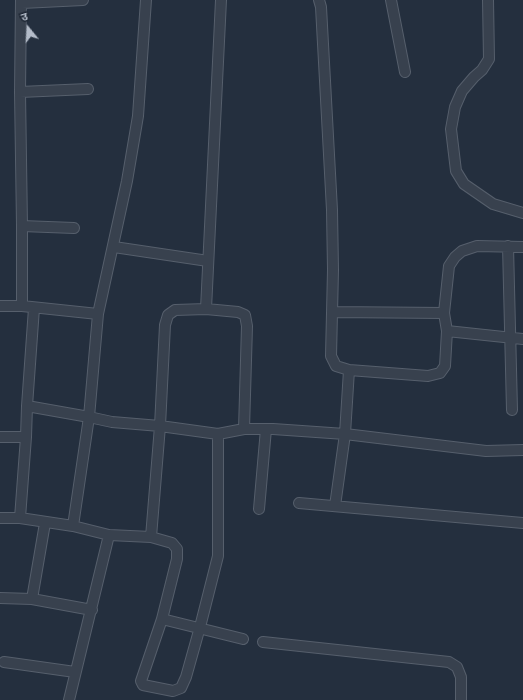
<!DOCTYPE html>
<meta charset="utf-8">
<style>
body{margin:0}
#map{position:relative;width:523px;height:700px;overflow:hidden;background:#242f3e;font-family:Jost,"Noto Sans Devanagari",sans-serif}
canvas{display:block}
.north{position:absolute;left:8px;top:8px;width:40px;height:40px;-webkit-text-stroke:3px #1d2633;paint-order:stroke;rotate:342deg;font-size:11px;font-weight:700;line-height:16px;text-align:center;color:#b4bcc9}
.north::after{content:'';display:block;margin:auto;width:14px;height:18px;background:#b4bcc9;clip-path:polygon(50% 0,100% 100%,50% 72%,0 100%)}
</style>
<div id="map">
<canvas width="523" height="700"></canvas>
<div class="north">उ</div>
</div>
<script>
const c = document.querySelector('canvas').getContext('2d');
c.lineJoin = 'round';
function toPath(rows) {
  const path = new Path2D();
  for (const r of rows) {
    path.moveTo(r[0], r[1]);
    for (let i = 2; i < r.length; i += 2) path.lineTo(r[i], r[i + 1]);
  }
  return path;
}
function stroke(path, color, width, dash) {
  c.strokeStyle = color;
  c.lineWidth = width;
  c.lineCap = dash ? 'butt' : 'round';
  c.setLineDash(dash || []);
  c.stroke(path);
}
const street = toPath([
 [21,0,20,92,22,226,22,306],
 [319,0,321,7,332,210,333,270,331,356,336,366,349,370,345,434,335,506],
 [391,0,405,72],
 [488,0,489,59,482,70,474,77,462,91,455,107,451,129,456,171,464,184,493,204,523,213],
 [22,3,83,0],
 [20,92,88,89],
 [22,226,74,228],
 [508,246,512,410],
 [114,247,208,261],
 [0,306,22,306,98,314,127,181,138,116,146,0],
 [206,309,221,0],
 [332,312,444,313,447,331,523,339],
 [444,313,449,266,455,257,462,251,477,246,523,247],
 [349,370,428,376,440,373,445,366,447,331],
 [27,406,89,417,112,422,160,426,218,434,244,429,273,429,345,434,486,451,523,450],
 [0,437,26,437],
 [299,503,523,523],
 [259,509,266,429],
 [0,518,20,518,73,526,109,535,151,537,172,543,177,549,177,559,162,619,141,681,143,685,173,691,181,688,186,677,200,627,218,556,218,434],
 [20,518,26,437,27,406,34,308],
 [73,526,89,417,98,314],
 [151,537,160,426,165,325,168,315,175,310,206,309,238,312,245,315,247,326,244,429],
 [0,598,32,599,92,610],
 [32,599,45,523],
 [162,619,243,639],
 [263,642,449,662,457,667,461,677,461,700],
 [4,662,75,672],
 [69,700,109,535]
]);
stroke(street, '#565f6c', 12);
stroke(street, '#38414e', 10);
</script>
